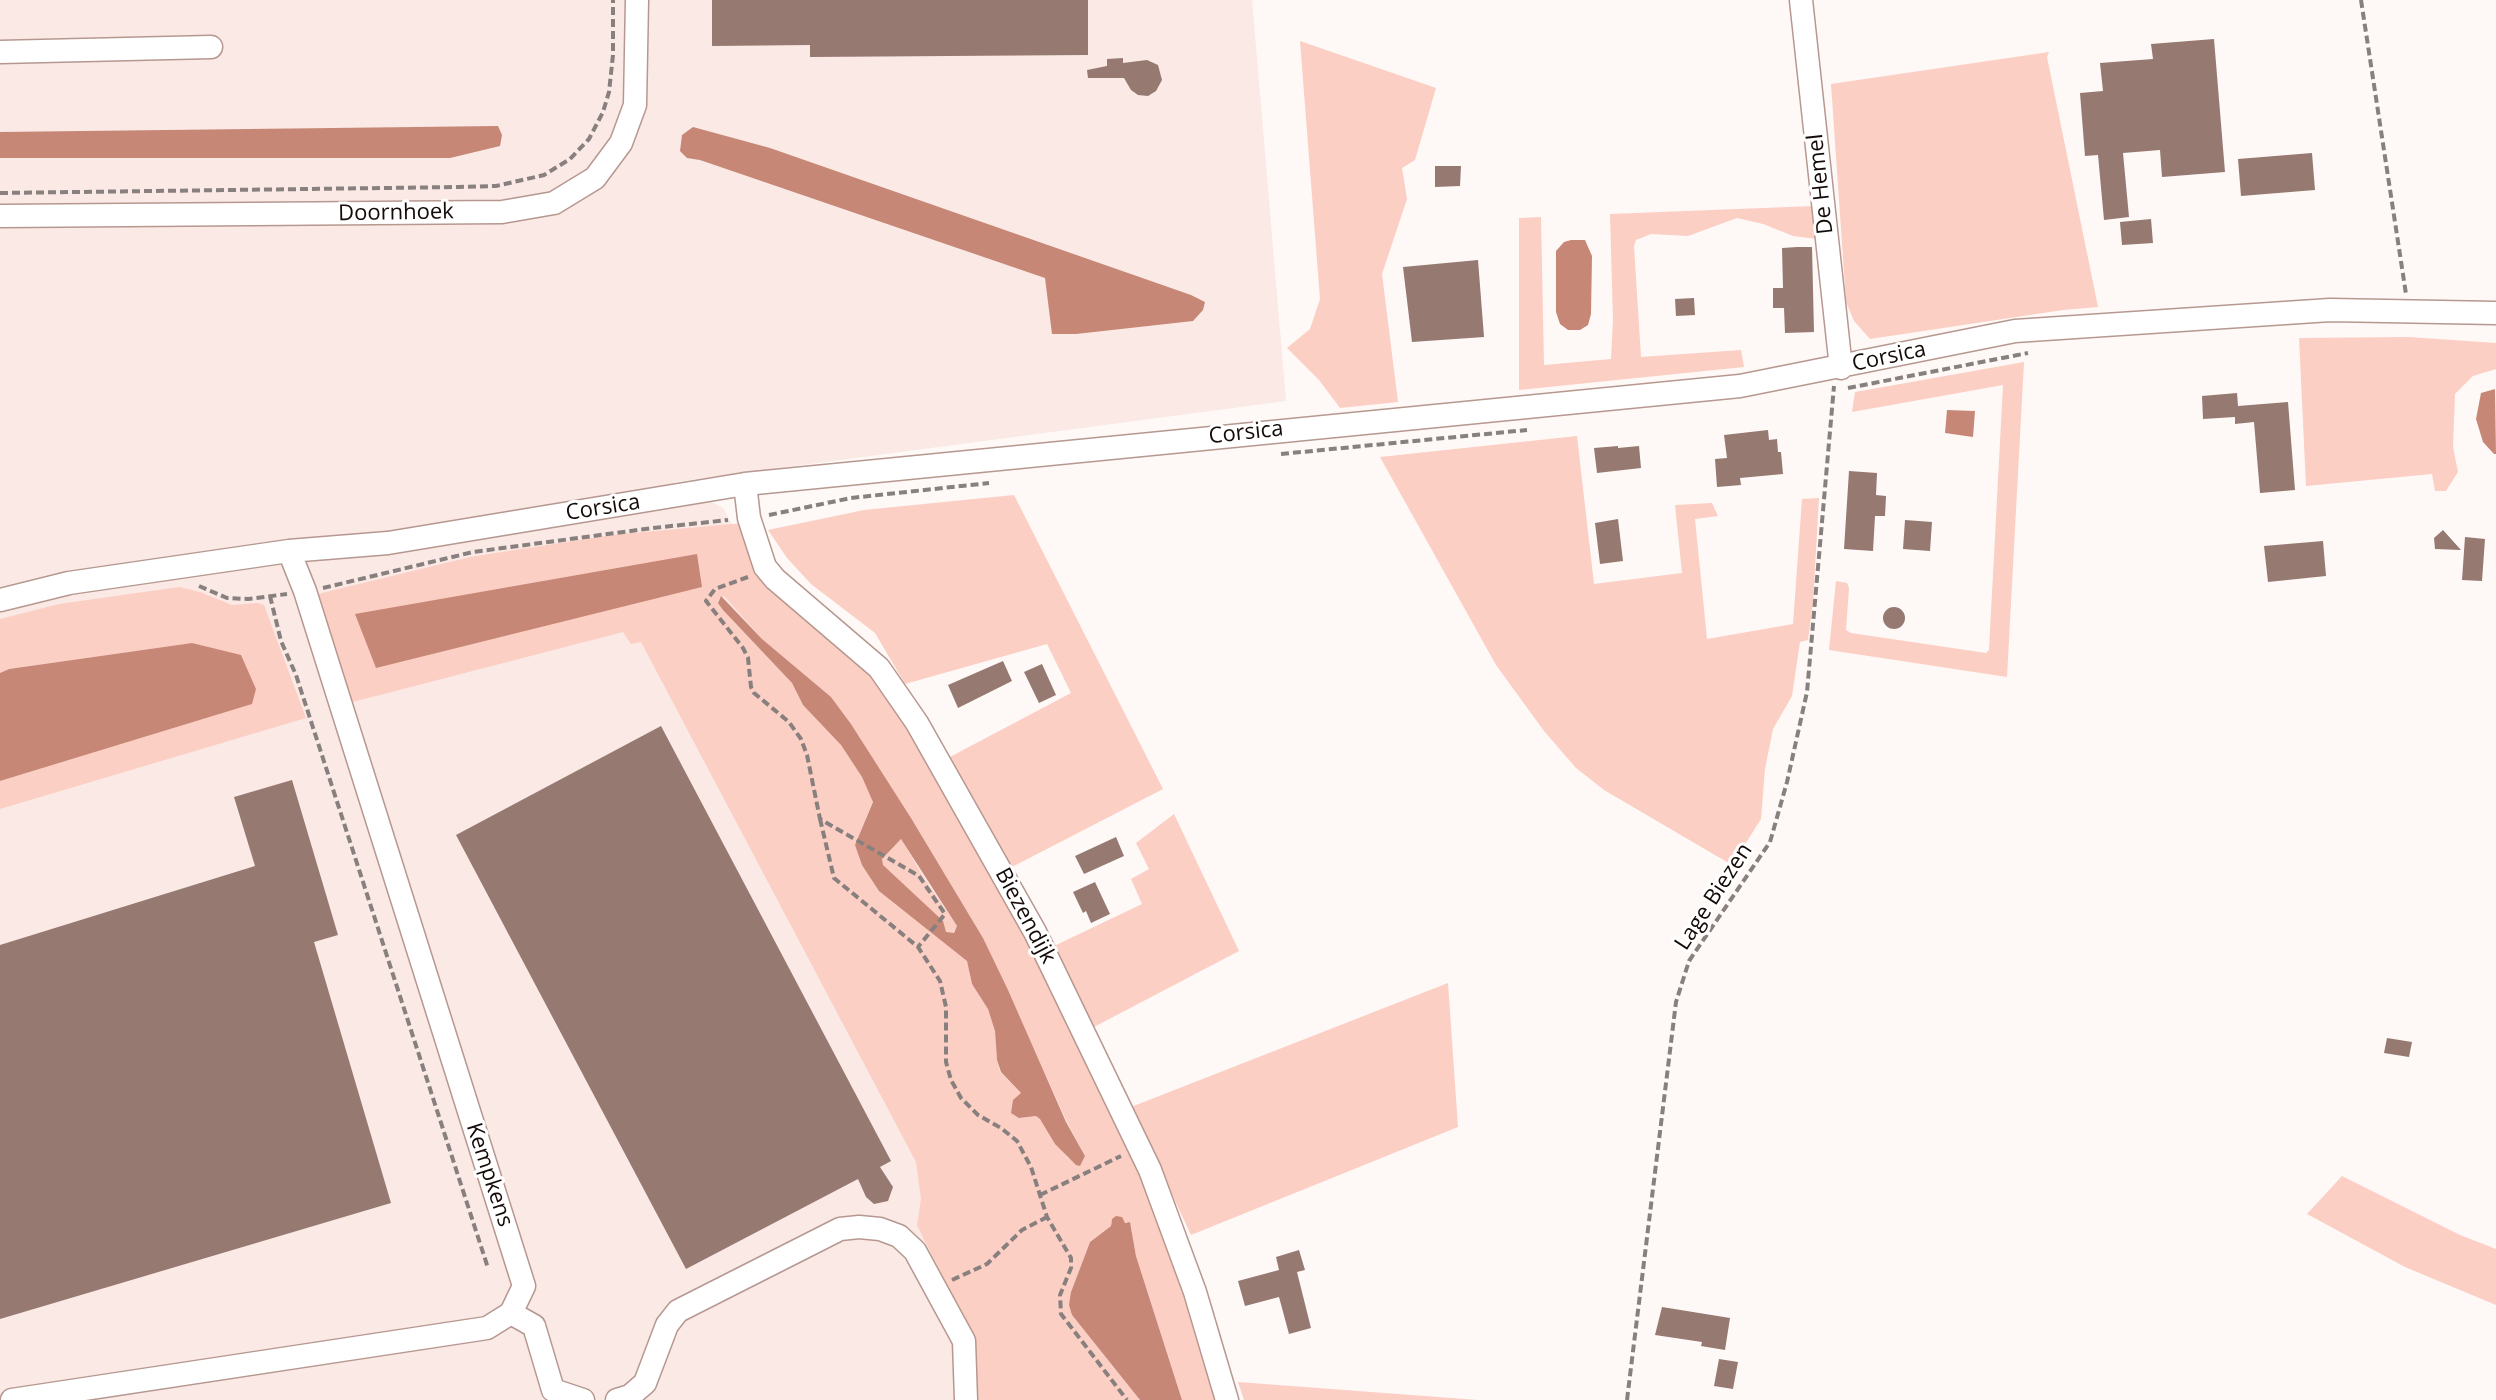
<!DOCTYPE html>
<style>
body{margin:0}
canvas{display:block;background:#fef8f6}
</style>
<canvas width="2496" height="1400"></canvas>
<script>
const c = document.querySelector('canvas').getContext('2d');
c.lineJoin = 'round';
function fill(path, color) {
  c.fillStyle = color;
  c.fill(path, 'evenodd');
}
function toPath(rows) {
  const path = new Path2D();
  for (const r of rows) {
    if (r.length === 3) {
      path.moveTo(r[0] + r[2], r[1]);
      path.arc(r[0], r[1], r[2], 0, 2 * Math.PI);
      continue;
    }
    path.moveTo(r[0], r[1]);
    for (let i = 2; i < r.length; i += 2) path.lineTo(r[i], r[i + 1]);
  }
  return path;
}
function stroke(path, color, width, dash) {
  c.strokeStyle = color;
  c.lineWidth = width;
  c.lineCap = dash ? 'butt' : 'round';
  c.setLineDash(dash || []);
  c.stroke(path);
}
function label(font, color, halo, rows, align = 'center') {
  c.font = font + ' "Open Sans",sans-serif';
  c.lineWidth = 6;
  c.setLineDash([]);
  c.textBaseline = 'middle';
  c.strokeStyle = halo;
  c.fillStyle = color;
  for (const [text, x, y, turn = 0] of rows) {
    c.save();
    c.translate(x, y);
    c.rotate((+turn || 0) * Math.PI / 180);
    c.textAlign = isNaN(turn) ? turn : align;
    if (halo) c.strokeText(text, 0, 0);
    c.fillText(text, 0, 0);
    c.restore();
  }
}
const built = toPath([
 [0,0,1252,0,1286,401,674,482,723,508,760,574,1149,1200,999,1291,1011,1400,0,1400]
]);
const green = toPath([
 [1300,41,1436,88,1415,160,1402,168,1407,199,1382,274,1398,402,1340,408,1319,380,1287,348,1310,329,1320,299],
 [2049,52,2047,57,2098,307,2063,310,1870,339,1854,321,1846,302,1831,84],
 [1814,206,1817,239,1793,236,1763,224,1737,218,1688,236,1651,234,1636,240,1634,246,1641,357,1741,350,1744,367,1519,390,1519,218,1541,217,1544,365,1611,359,1613,320,1610,214],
 [2409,337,2496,343,2496,369,2473,376,2455,394,2453,447,2458,472,2446,491,2435,491,2432,474,2306,486,2299,338],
 [2024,362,2007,677,1829,650,1836,581,1847,583,1849,588,1846,630,1851,633,1986,653,1989,650,2003,385,1852,412,1855,392],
 [1577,436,1594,584,1682,573,1675,505,1712,503,1718,516,1695,519,1707,639,1793,624,1802,499,1819,498,1813,603,1808,640,1800,642,1792,696,1773,729,1765,769,1761,819,1732,865,1604,790,1576,768,1544,731,1496,665,1380,457],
 [1014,495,1163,789,1012,867,948,758,1071,693,1047,644,905,684,875,633,811,584,787,558,768,530,864,510],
 [743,523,751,556,889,695,1007,889,1168,1234,1220,1400,1182,1400,1136,1256,1130,1223,1111,1221,1111,1226,1090,1242,1071,1292,1072,1315,1140,1400,978,1400,975,1344,917,1225,921,1199,916,1162,641,642,631,644,623,632,349,703,319,608,318,594,470,557,611,535],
 [721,596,725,597,762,639,831,697,851,724,911,818,983,938,1067,1122,1085,1156,1080,1166,1067,1157,1040,1119,1036,1116,1018,1118,1022,1094,1000,1072,997,1060,995,1031,988,1009,972,984,967,961,855,845,873,801,862,777,841,745,803,705,792,683,723,610,718,601],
 [179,587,200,592,232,605,258,603,264,605,306,718,0,809,0,781,251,704,256,689,192,643,9,669,0,673,0,619,59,604],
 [1174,814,1239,951,1092,1028,1052,947,1142,904,1131,879,1149,869,1136,843],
 [900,840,902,840,922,875,957,926,952,935,946,932,883,865,882,859],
 [1448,983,1458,1127,1191,1235,1131,1107],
 [2342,1176,2460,1235,2496,1249,2496,1305,2405,1267,2307,1214],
 [1238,1382,1478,1400,1244,1400]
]);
const water = toPath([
 [498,126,502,135,500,146,450,158,0,158,0,132],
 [693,127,770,148,1191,295,1205,302,1203,310,1193,321,1076,334,1052,334,1045,278,700,160,687,158,680,151,682,135],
 [1571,240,1585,240,1592,256,1591,314,1588,325,1580,330,1568,330,1560,324,1556,312,1556,251,1564,242],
 [2495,389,2496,454,2494,454,2483,442,2476,419,2481,393],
 [1947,410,1975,411,1973,437,1945,433],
 [697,554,702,587,376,668,355,614],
 [721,596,762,639,831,697,851,724,911,818,983,938,1008,990,1066,1122,1085,1156,1080,1166,1076,1165,1055,1144,1040,1119,1036,1116,1019,1118,1011,1113,1013,1100,1021,1093,1001,1072,997,1060,995,1031,988,1009,972,984,967,961,879,891,862,865,855,845,873,802,862,777,841,745,803,705,792,683,723,610,718,603],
 [901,839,957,926,954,933,946,932,943,921,883,865,882,859],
 [192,643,241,655,256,689,252,704,0,781,0,673,9,669],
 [1116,1216,1122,1217,1125,1223,1130,1222,1136,1256,1182,1400,1140,1400,1072,1315,1069,1305,1071,1292,1090,1242,1111,1226,1112,1219]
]);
const building = toPath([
 [712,0,1088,0,1088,55,810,57,810,45,712,46],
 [2214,39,2225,172,2162,177,2160,150,2123,153,2129,217,2104,220,2098,155,2085,156,2080,93,2103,91,2100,63,2153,59,2151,44],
 [1123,58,1123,63,1147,60,1158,65,1162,80,1156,91,1148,96,1138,95,1131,90,1124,78,1088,78,1087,70,1107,66,1107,59],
 [2312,153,2315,190,2241,196,2238,159],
 [1435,166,1461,166,1460,186,1435,187],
 [2151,219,2153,243,2122,245,2120,222],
 [1797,247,1812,247,1814,332,1785,333,1784,308,1773,308,1773,288,1783,288,1782,248],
 [1478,260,1484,337,1412,342,1403,267],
 [1694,298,1695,315,1676,316,1675,299],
 [2237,393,2238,406,2288,402,2295,490,2260,493,2254,422,2235,424,2235,417,2203,419,2202,396],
 [1768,430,1769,440,1777,439,1778,452,1781,452,1783,474,1740,478,1741,485,1717,487,1715,459,1727,458,1724,435],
 [1618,446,1618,448,1639,446,1641,468,1597,473,1594,448],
 [1849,471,1877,473,1876,495,1886,496,1885,516,1875,516,1873,551,1844,549],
 [1618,519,1623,561,1600,564,1595,523],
 [1905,520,1932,522,1930,551,1903,549],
 [2443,530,2461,550,2435,549,2434,538],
 [2465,537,2485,539,2482,581,2462,580],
 [2323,541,2326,576,2268,582,2264,546],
 [1894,618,11],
 [1003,661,1012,681,958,708,948,685],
 [1042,664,1056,695,1039,703,1024,672],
 [661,726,891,1161,880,1167,893,1187,888,1201,874,1204,866,1197,858,1179,686,1269,456,835],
 [292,780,338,935,314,942,391,1203,0,1319,0,945,255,866,234,797],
 [1116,837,1124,856,1084,874,1075,856],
 [1095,882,1110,914,1091,923,1086,911,1083,913,1073,892],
 [2387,1038,2412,1042,2409,1057,2384,1053],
 [1299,1250,1305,1270,1297,1272,1311,1328,1289,1334,1279,1297,1245,1306,1238,1281,1279,1270,1276,1257],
 [1662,1307,1730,1318,1725,1350,1701,1346,1702,1342,1655,1335],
 [1719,1359,1738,1362,1733,1389,1714,1386]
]);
const path = toPath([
 [2361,0,2406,294],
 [0,193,459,187,496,186,544,175,570,159,589,139,603,112,609,92,613,55,613,0],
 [1848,388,2028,353],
 [1281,454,1527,430],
 [769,515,851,498,989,483],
 [748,577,715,589,706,601,743,648,748,658,751,687,754,693,789,722,801,739,807,755,820,819,919,876,945,914,918,947],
 [199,586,227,598,248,599,287,594],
 [323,588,473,552,653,528,728,520],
 [270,596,281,641,296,675,488,1268],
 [820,819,834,878,918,947,940,981,946,1007,946,1062,951,1080,961,1098,978,1115,1001,1128,1017,1141,1031,1167,1047,1217,1071,1258,1071,1268,1060,1295,1061,1314,1127,1400],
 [1040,1195,1121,1156],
 [952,1280,987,1264,1022,1230,1047,1217],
 [1627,1400,1676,1002,1689,961,1770,842,1787,782,1807,692,1834,386]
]);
const minor = toPath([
 [1801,0,1841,368],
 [0,52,211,47],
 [0,216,502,212,554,203,595,178,621,143,635,105,637,0],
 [745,484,749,518,765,567,775,579,879,668,917,723,1035,932,1150,1170,1195,1292,1227,1400],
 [0,600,69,583,289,551,388,543,745,484,1740,386,2015,331,2330,310,2496,313],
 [511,1313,534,1326,553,1390,583,1400],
 [12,1400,487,1328,511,1313,524,1286,305,591,289,551],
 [617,1400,630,1396,645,1383,667,1325,678,1311,840,1229,859,1227,880,1229,899,1236,915,1251,964,1341,966,1400]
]);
const streetNames = [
 ["De Hemel",1821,184,-96],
 ["Doornhoek",396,213,-1],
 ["Corsica",1889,357,-12],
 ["Corsica",1246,433,-6],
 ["Corsica",603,508,-9],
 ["Lage Biezen",1714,897,-57],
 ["Biezendijk",1025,916,62],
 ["Kempkens",489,1175,72]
];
fill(built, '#fae9e5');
fill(green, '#fccfc4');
fill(water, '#c78776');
fill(building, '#967971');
stroke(minor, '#b69890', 25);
stroke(path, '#88807e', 4, [8, 4]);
stroke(minor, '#fff', 22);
label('22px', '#140a07', '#fff', streetNames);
</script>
